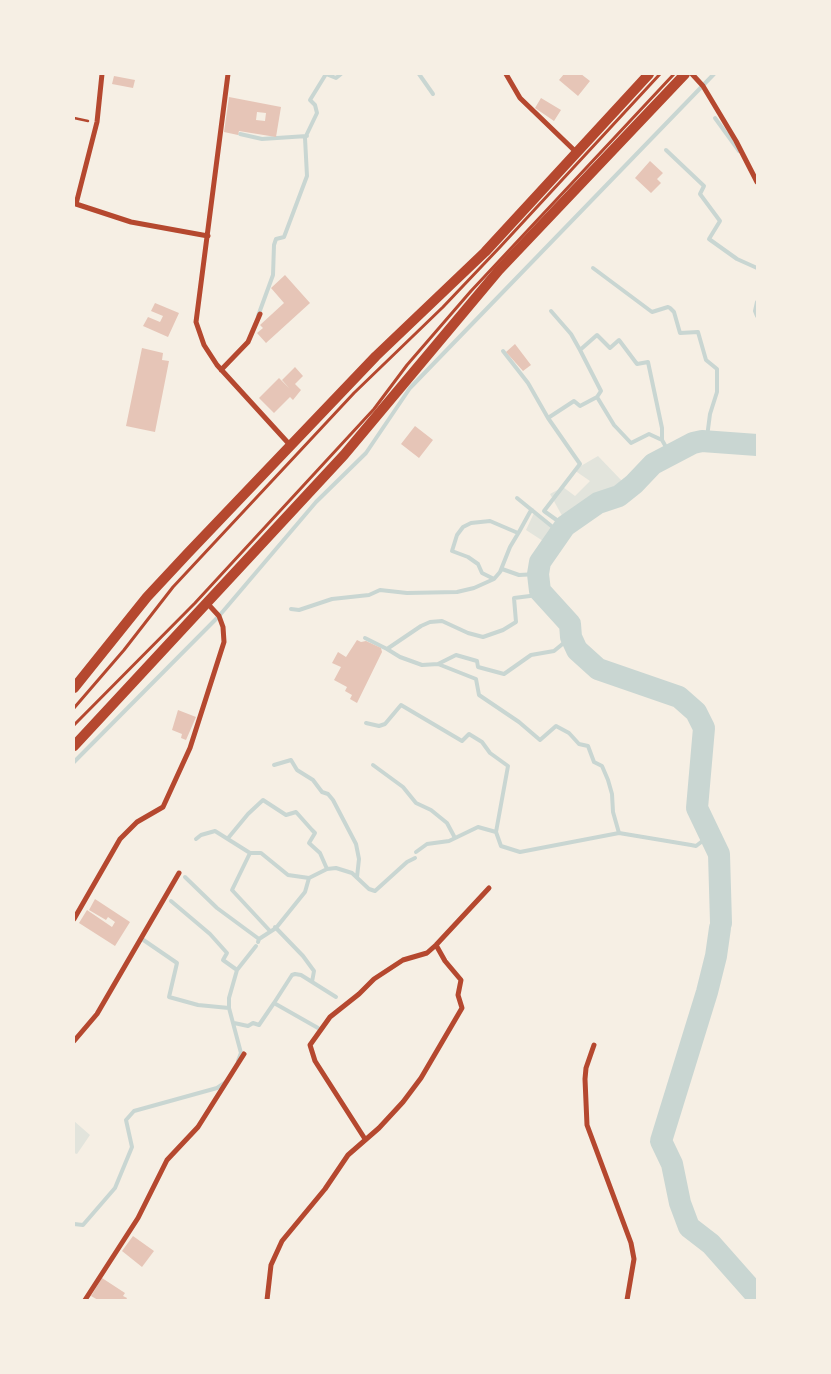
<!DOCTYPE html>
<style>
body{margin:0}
#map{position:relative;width:831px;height:1374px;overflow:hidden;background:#f6efe4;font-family:Ubuntu,sans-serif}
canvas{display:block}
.frame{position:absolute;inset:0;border:75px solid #f6efe4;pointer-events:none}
</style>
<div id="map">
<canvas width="831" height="1374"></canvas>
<div class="frame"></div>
</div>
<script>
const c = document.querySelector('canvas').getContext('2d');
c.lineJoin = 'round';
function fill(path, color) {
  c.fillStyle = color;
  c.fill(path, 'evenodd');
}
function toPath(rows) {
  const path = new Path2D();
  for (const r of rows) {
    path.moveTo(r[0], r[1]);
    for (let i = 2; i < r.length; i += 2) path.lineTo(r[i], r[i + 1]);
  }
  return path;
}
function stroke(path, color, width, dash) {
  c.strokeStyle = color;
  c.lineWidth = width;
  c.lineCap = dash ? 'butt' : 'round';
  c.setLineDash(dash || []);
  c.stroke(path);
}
const green = toPath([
 [598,456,622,481,565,521,550,494,563,487,575,496,590,481,574,470],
 [534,513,563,534,555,557,538,557,543,541,526,530],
 [74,1121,90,1135,77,1154,74,1153]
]);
const stream = toPath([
 [419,74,433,94],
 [715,118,739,151],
 [240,134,262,139,307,136],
 [666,150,704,186,700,194,720,221,709,239,737,259,757,268],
 [593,268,652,312,668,307,670,308,674,312,680,333,698,332,706,360,717,369,717,392,710,414,707,437,708,442],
 [757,302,755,311,757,316],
 [551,311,571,334,580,350,597,335,610,348,619,340,637,364,648,362,662,428,662,440],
 [258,316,273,275,274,245,276,239,284,237,307,176,305,138,317,113,315,105,310,100,326,74,336,78,341,74],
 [580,350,601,391,597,397],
 [503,351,528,383,548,418,574,401,580,406,597,397,614,425,631,443,649,434,662,440,670,454],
 [548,418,580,464,544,511,565,526],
 [517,498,560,533],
 [518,533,490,521,471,523,463,527,457,535,452,551,468,557,478,564,482,573,494,579,500,572,510,547,519,532,530,512,532,510],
 [500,572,502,569,519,575,538,574],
 [291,609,299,610,332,599,369,595,380,590,407,593,457,592,474,588,494,579],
 [365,638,387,649,421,626,430,622,442,621,468,633,483,637,503,630,516,622,514,598,538,595,540,591],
 [387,649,400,657,422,665,438,664,456,655,477,661,478,667,504,674,531,655,554,651,571,637],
 [438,664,476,679,479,695,519,722,540,740,556,726,569,733,579,744,588,746,594,762,602,766,608,780,612,794,613,812,619,833],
 [366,723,379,726,385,724,401,705,462,741,469,734,482,742,490,753,508,766,496,832],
 [74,762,219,616,316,502,366,453,410,388,714,74],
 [274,765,291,760,297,770,313,780,322,792,328,794,333,800,356,844,359,859,357,877],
 [373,765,403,787,416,803,431,810,447,823,455,838],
 [229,837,248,814,263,800,286,815,296,812,312,830,315,833,309,843,320,853,327,869],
 [196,839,201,835,215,831,250,853,232,890,270,931],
 [416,852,427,844,449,841,478,827,496,832,501,846,520,852,619,833,691,845,696,846,709,836],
 [250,853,261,853,288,875,309,878],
 [185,877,217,908,259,939],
 [171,901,210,934,227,953,223,960,237,970],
 [275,927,303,956,314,971,312,982],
 [142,939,177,963,169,997,198,1005,229,1008],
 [258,942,259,939,276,928,305,892,309,878,327,869,336,868,352,873,369,889,375,891,407,862,415,858],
 [274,1003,292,975,295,974,301,975,336,997],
 [234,1023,248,1026,253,1023,259,1025,274,1003,318,1028],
 [238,1061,241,1053,229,1008,229,998,237,970,256,946],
 [74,1224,83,1225,115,1188,132,1147,126,1120,134,1111,217,1088,226,1082]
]);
const river = toPath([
 [721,923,719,854,697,808,704,728,696,712,679,697,598,669,577,650,571,637,570,624,540,591,538,574,540,562,565,526,598,503,619,496,634,484,653,464,693,443,702,441,757,445],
 [720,928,716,956,707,992,661,1141,672,1164,680,1203,689,1227,711,1244,757,1296]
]);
const building = toPath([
 [564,74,581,74,590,81,578,96,559,80],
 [114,76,135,80,133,88,112,84],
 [229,97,281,107,276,137,239,131,238,135,224,132],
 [257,112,266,113,265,121,256,120],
 [541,98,561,110,554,121,535,108],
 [650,161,663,173,657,179,661,183,651,193,635,178],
 [285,275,310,303,266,343,257,333,263,328,260,325,284,303,271,288],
 [155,303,179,313,168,337,143,326,148,317,160,322,163,316,151,311],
 [515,344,531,365,523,371,506,352],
 [142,348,163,353,162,360,169,361,155,432,126,426],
 [295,367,303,376,295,384,301,390,293,400,290,397,274,413,259,398,279,378,289,388,282,380],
 [415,426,433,440,419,458,401,444],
 [357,640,361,642,366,641,381,648,382,652,357,703,350,699,352,695,345,691,347,687,334,680,341,667,332,663,338,652,346,657],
 [178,710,196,717,186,740,181,738,182,734,172,730],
 [95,899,130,922,115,946,79,923,87,910,112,927,115,922,108,917,106,920,89,910],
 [133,1236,154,1251,142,1267,122,1251],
 [102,1278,125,1293,123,1296,127,1298,126,1300,98,1300,91,1296]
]);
const path = toPath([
 [74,118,88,121]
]);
const service = toPath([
 [74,708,124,650,173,587,354,393,443,307,500,247,660,74],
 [74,725,195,603,374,409,407,365,471,291,674,74]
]);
const minor = toPath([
 [102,74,97,122,76,204,131,222,208,236],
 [228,74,196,322,204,345,217,365,290,445],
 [506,74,520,98,576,152],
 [692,74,703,86,736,141,757,182],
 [221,370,248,342,260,314],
 [74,919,120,839,137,822,163,807,190,748,224,642,223,627,219,616,207,603],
 [74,1041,97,1014,179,873],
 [594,1045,586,1068,585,1079,587,1125,631,1243,634,1259,627,1300],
 [365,1139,315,1061,310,1045,330,1017,359,994,374,979,403,960,427,953,436,945,489,888],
 [85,1300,138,1218,167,1160,198,1127,244,1054],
 [267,1300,271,1265,282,1241,325,1189,348,1155,379,1128,403,1102,421,1078,462,1008,458,995,461,980,445,961,436,945]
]);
const trunk = toPath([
 [74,688,147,597,188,553,376,356,485,252,649,74],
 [74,746,344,455,499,270,685,74]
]);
fill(green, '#e2e4dc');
stroke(stream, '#c9d6d2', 4);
stroke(river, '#c9d6d2', 22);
fill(building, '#e6c5b7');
stroke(path, '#b5482f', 2.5);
stroke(service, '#b5482f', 3);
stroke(minor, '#b5482f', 5);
stroke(trunk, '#b5482f', 10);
</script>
